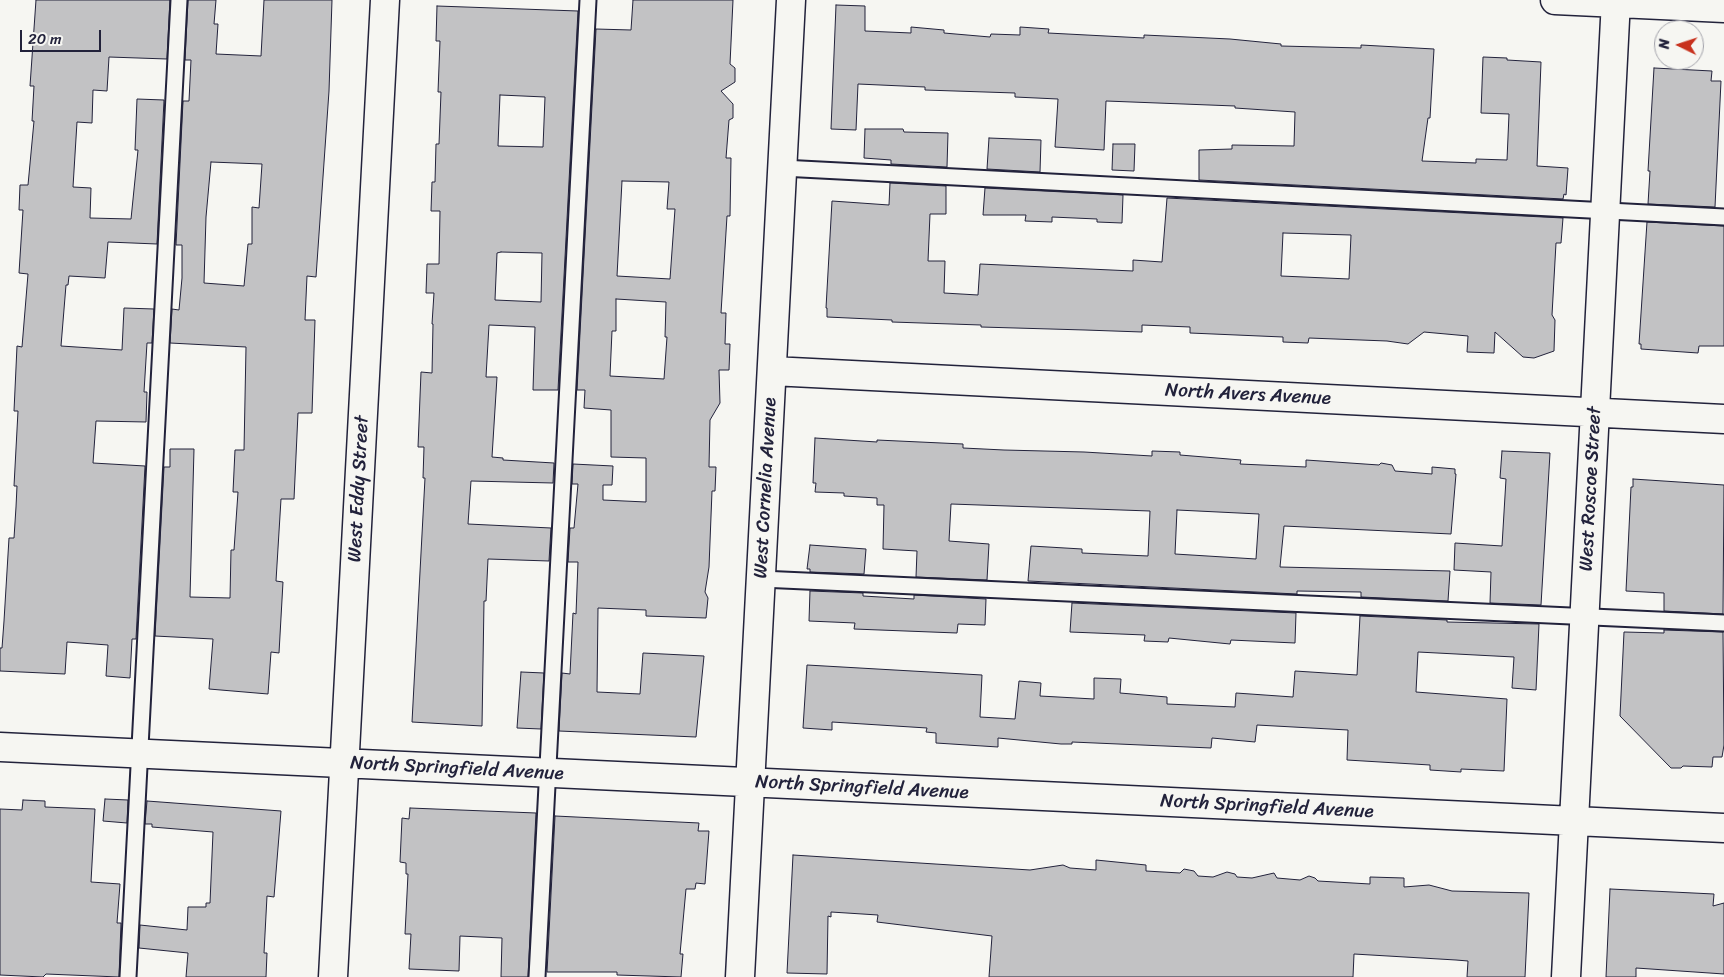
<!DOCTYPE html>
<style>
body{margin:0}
#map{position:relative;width:1724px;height:977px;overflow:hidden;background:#f6f6f2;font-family:Sriracha,sans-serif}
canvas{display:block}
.north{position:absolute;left:1654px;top:20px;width:50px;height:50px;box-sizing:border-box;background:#f6f6f2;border:1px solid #a1a1a9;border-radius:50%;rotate:274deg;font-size:14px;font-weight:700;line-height:20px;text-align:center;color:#22223b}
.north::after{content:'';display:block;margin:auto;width:18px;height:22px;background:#c8321e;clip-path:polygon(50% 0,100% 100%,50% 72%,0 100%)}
.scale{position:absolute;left:20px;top:30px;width:81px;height:22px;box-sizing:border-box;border:2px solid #22223b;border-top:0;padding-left:6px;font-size:15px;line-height:18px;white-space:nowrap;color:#22223b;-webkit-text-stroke:4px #f6f6f2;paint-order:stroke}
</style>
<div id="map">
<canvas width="1724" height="977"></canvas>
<div class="north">N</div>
<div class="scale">20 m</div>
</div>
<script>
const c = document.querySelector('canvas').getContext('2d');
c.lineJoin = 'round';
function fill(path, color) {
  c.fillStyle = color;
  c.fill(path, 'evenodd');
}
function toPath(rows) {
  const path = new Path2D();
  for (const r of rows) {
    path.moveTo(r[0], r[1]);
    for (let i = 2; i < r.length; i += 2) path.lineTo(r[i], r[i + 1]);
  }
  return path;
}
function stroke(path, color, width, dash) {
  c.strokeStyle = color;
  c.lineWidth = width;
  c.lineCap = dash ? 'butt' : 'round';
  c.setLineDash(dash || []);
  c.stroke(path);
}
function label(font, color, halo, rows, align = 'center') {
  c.font = font + ' Sriracha,sans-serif';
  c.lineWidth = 4;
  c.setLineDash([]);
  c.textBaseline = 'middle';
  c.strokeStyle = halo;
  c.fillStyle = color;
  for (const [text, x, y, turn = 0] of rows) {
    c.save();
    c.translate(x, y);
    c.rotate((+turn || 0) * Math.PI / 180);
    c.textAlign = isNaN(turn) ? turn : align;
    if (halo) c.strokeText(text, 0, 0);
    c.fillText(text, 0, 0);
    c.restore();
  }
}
const building = toPath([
 [36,0,170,0,167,59,109,57,107,91,93,90,92,123,77,122,73,187,91,188,90,218,131,219,138,150,135,150,137,99,164,100,157,244,108,242,105,278,69,276,68,285,66,285,61,346,122,350,124,308,154,309,152,343,147,343,144,392,147,392,146,422,96,421,93,463,145,466,136,639,132,639,130,678,106,676,108,645,67,642,65,674,0,671,0,648,2,648,4,621,9,538,14,538,16,507,17,486,14,486,18,411,14,411,17,346,22,347,28,274,19,273,23,210,19,210,20,185,28,185,34,121,32,121,34,86,30,86,36,0],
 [188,0,216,0,214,24,218,24,216,54,261,56,264,0,332,0,329,91,316,277,307,276,305,320,315,320,312,413,298,413,294,499,281,499,276,581,283,582,279,653,271,652,268,694,209,689,213,639,155,636,164,467,170,467,170,449,194,449,190,597,230,598,231,550,234,550,238,492,233,492,235,450,244,450,246,347,170,343,172,309,179,310,182,278,182,245,176,245,183,101,189,101,191,60,185,60,188,0],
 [211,162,262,164,259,208,252,207,252,244,248,244,244,286,204,283,206,217,211,162],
 [633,0,733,0,730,64,735,68,735,82,721,91,733,104,733,118,729,120,726,158,731,158,730,216,727,216,721,313,726,313,725,344,730,344,729,370,719,370,720,403,710,420,709,467,716,467,715,491,712,491,709,567,705,592,708,598,706,618,646,616,646,610,598,608,597,692,640,694,643,653,704,656,696,737,559,731,562,673,570,674,573,613,576,614,578,562,568,562,570,528,574,528,578,484,572,484,573,464,613,466,612,485,603,485,603,500,646,502,646,458,611,457,611,410,584,408,585,390,577,390,596,29,631,30,633,0],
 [622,181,669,182,667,209,675,209,670,279,617,276,622,181],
 [616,299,666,302,665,337,667,337,664,379,610,376,612,331,616,331,616,299],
 [836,5,865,6,865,31,911,33,911,27,944,30,944,33,990,37,991,34,1020,35,1020,27,1049,29,1048,33,1144,38,1144,35,1230,39,1281,44,1281,46,1361,48,1361,45,1434,49,1430,118,1428,118,1422,161,1476,163,1476,159,1507,160,1509,114,1481,113,1483,57,1507,58,1507,60,1541,62,1537,166,1568,168,1566,195,1564,194,1563,199,1199,180,1199,150,1232,149,1232,145,1294,146,1295,112,1235,108,1235,106,1106,101,1104,150,1055,147,1058,99,1015,97,1015,93,925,90,925,87,858,84,856,130,831,129,836,5],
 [437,6,578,11,558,390,533,390,535,327,489,325,486,377,497,377,492,457,503,458,503,460,554,463,553,483,471,481,468,524,551,528,549,561,488,559,486,601,484,601,482,726,412,722,425,478,423,478,424,447,418,447,421,372,432,373,433,324,432,324,434,293,426,293,427,264,439,264,440,211,431,211,432,182,435,182,436,144,439,144,441,92,438,92,440,41,436,41,437,6],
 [500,95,545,97,543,147,498,146,500,95],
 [501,252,542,253,541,302,495,300,497,253,501,252],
 [1654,68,1712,71,1711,81,1721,81,1715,207,1648,204,1650,171,1648,171,1654,68],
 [865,129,903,129,904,132,948,133,947,167,891,164,891,160,864,158,865,129],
 [989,138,1041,140,1040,172,987,169,989,138],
 [1113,144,1135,144,1134,171,1112,170,1113,144],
 [890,183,946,186,946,214,930,214,928,261,945,261,944,293,978,295,980,264,1133,271,1133,260,1162,262,1167,198,1563,218,1561,243,1556,243,1552,315,1555,320,1554,351,1534,358,1523,357,1495,332,1494,353,1467,352,1468,336,1424,332,1408,344,1387,341,1309,338,1308,343,1283,342,1283,337,1190,333,1190,327,1142,325,1142,332,1085,330,981,327,981,325,892,322,892,320,827,317,827,308,826,308,832,201,889,205,890,183],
 [1283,233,1351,235,1349,279,1281,276,1283,233],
 [985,188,1123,195,1122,223,1097,222,1097,219,1052,217,1052,222,1025,221,1026,215,983,215,985,188],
 [1647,222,1724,226,1724,346,1699,346,1698,353,1641,349,1641,344,1639,344,1647,222],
 [815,438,877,442,877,440,963,444,963,448,1004,450,1084,452,1152,456,1152,451,1180,452,1180,455,1241,460,1240,464,1306,467,1306,460,1379,465,1381,463,1392,465,1395,471,1432,474,1432,467,1455,469,1455,474,1456,474,1451,534,1284,526,1280,567,1450,571,1448,601,1361,597,1361,592,1297,591,1297,594,1028,581,1031,546,1082,549,1082,553,1148,556,1150,511,951,504,949,541,989,544,987,580,916,577,917,551,883,549,884,505,877,505,877,498,844,496,844,493,815,492,816,483,813,483,815,438],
 [1177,510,1259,514,1256,559,1175,554,1177,510],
 [1502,451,1550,453,1541,605,1490,603,1491,572,1454,570,1455,543,1502,546,1506,479,1500,478,1502,451],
 [1633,479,1724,485,1723,614,1664,611,1664,593,1626,591,1631,487,1633,487,1633,479],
 [810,545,866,549,864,574,810,572,810,569,807,569,810,545],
 [810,591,863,593,863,596,914,599,914,595,986,599,985,625,958,624,957,633,854,629,855,623,809,621,810,591],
 [1072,603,1296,613,1295,643,1231,640,1230,644,1169,638,1168,642,1144,641,1145,635,1070,632,1072,603],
 [1360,616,1447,620,1447,622,1539,624,1536,690,1512,688,1514,657,1418,652,1416,692,1507,699,1504,771,1461,769,1461,772,1430,770,1430,765,1347,760,1348,730,1257,725,1255,742,1212,738,1211,748,1072,742,1072,744,1061,744,998,738,998,747,936,743,936,733,926,732,927,728,832,722,832,730,803,728,807,665,982,675,980,717,1015,719,1019,681,1041,683,1040,696,1094,699,1094,678,1121,679,1120,693,1167,697,1167,704,1235,707,1236,693,1293,697,1295,671,1357,675,1360,616],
 [1664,630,1723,632,1724,745,1722,757,1713,757,1712,767,1683,766,1681,768,1671,768,1620,716,1624,632,1664,633,1664,630],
 [521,672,544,673,541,729,517,728,521,672],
 [105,799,128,800,127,823,103,821,105,799],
 [23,800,45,801,45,807,95,809,91,882,120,884,117,923,121,923,119,977,46,974,43,977,0,975,0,809,22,810,23,800],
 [147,801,281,811,274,897,267,896,264,953,267,953,266,977,186,977,188,953,139,948,140,925,187,930,188,907,206,907,206,903,210,903,213,832,152,827,152,824,145,824,147,801],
 [410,808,536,813,528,977,501,977,502,938,460,936,459,971,409,969,411,934,405,934,408,874,406,874,406,863,400,862,402,818,409,819,410,808],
 [555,816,699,823,698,831,709,831,705,884,696,883,695,889,686,889,680,954,683,954,681,977,617,975,617,972,547,972,555,816],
 [793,855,1030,870,1063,865,1070,868,1096,870,1096,860,1146,865,1146,871,1180,873,1184,869,1194,871,1198,876,1213,877,1227,872,1235,874,1237,877,1252,878,1274,873,1277,878,1300,880,1309,876,1315,878,1318,881,1370,884,1370,877,1404,878,1404,887,1429,885,1452,891,1529,893,1525,977,1467,977,1468,961,1456,960,1354,954,1353,977,989,977,992,936,877,922,878,915,831,912,831,917,828,916,827,974,787,973,793,855],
 [1610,889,1714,894,1713,906,1724,903,1724,974,1636,968,1636,977,1606,977,1610,889]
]);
const service = toPath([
 [782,168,1724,217],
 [761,579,1724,623],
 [128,977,179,0],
 [537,977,588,0]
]);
const minor = toPath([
 [1555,0,1724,8],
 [772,371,1724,419],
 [0,747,1724,828],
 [333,977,385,0],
 [740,977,791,0],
 [1566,977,1616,0]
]);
const streetNames = [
 ["North Avers Avenue",1248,395,3],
 ["West Cornelia Avenue",766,488,-87],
 ["West Eddy Street",359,489,-87],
 ["West Roscoe Street",1591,489,-87],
 ["North Springfield Avenue",457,769,3],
 ["North Springfield Avenue",862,788,3],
 ["North Springfield Avenue",1267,807,3]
];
fill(building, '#c2c2c4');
stroke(building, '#22223b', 1);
stroke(service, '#22223b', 19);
stroke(minor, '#22223b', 31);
stroke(service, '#f6f6f2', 15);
stroke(minor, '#f6f6f2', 28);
label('19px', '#22223b', '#f6f6f2', streetNames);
</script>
